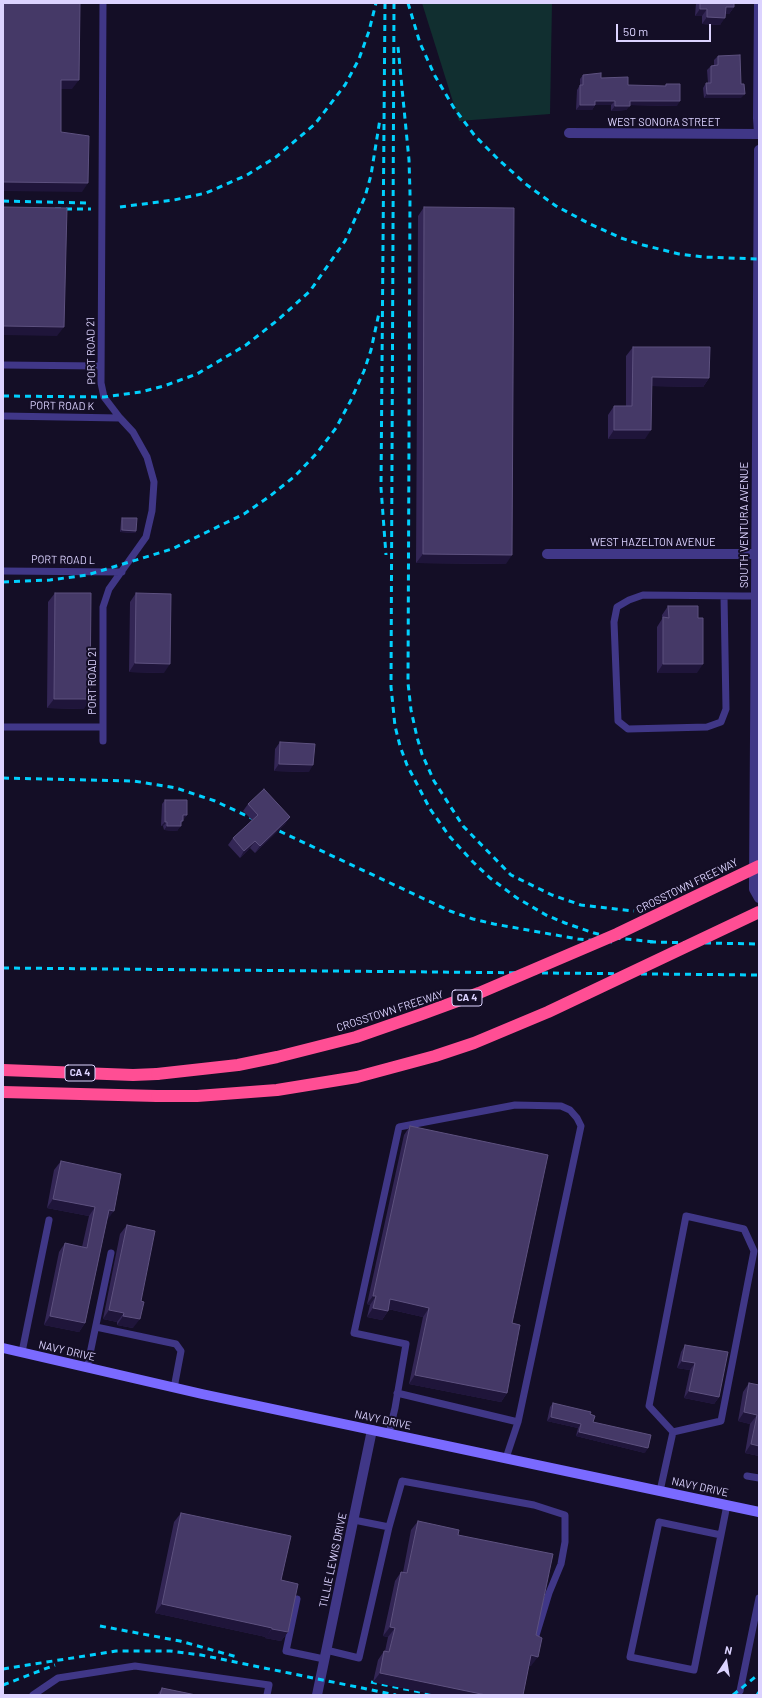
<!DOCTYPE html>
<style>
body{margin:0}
#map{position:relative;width:762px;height:1698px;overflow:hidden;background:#140e26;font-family:Barlow,sans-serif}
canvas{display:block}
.frame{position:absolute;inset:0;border:4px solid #dcd3ff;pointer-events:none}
.north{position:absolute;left:706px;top:1642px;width:40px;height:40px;-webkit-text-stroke:3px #140e26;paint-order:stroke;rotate:12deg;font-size:11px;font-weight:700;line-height:16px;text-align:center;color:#dcd3ff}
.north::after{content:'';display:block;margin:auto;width:14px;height:18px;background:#dcd3ff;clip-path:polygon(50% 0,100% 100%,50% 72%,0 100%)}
.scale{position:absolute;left:616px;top:24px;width:95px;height:18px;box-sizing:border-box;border:2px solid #dcd3ff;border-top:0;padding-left:5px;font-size:12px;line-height:14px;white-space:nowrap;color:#dcd3ff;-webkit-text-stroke:3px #140e26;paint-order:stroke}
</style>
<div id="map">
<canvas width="762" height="1698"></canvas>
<div class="frame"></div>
<div class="north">N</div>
<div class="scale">50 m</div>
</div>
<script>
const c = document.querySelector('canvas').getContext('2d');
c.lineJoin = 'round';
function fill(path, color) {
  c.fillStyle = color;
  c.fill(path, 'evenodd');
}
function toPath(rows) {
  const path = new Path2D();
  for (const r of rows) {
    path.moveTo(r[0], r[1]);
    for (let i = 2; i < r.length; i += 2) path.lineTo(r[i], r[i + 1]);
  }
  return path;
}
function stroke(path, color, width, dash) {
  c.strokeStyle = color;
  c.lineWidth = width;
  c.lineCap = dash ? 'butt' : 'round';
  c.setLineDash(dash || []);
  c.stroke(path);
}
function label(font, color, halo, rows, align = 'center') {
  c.font = font + ' Barlow,sans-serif';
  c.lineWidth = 4;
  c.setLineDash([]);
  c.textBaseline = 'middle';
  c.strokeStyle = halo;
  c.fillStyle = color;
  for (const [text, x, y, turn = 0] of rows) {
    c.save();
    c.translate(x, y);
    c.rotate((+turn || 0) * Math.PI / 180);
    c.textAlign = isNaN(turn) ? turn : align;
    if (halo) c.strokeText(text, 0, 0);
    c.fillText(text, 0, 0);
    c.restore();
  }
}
const green = toPath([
 [422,3,552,3,550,114,459,121]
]);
const lane = toPath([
 [103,3,101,383,104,397,120,418,133,432,147,457,154,482,152,511,146,537,109,589,103,607,103,741],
 [3,365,101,366],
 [3,416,120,418],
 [3,571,122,572],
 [724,596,726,709,721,722,707,727,628,729,618,721,614,622,617,607,629,600,643,595,743,596,755,596],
 [3,727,103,727],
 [686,1216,744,1229,754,1251,721,1421,673,1432,649,1406,686,1216],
 [96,1327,176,1344,181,1351,174,1388],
 [22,1352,49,1220],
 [87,1368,111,1253],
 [397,1393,518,1422],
 [389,1433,395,1408,406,1344,354,1333,399,1127,515,1105,561,1106,570,1110,577,1118,581,1126,518,1422,506,1458],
 [747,1476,759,1478],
 [660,1491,673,1432],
 [354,1520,389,1527,402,1481,534,1505,565,1515,565,1542,561,1564,549,1593,534,1642],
 [721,1535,659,1522,630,1657,694,1670,727,1505],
 [297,1599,286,1651,324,1659],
 [326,1650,359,1658,389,1527],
 [33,1695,58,1678,135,1666,269,1685,267,1695],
 [737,1695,740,1691,759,1598]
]);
const street = toPath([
 [759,3,758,118,759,134],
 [569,133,759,134],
 [759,150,754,884,754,889,759,898],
 [547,554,759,554],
 [317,1695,372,1430]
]);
const secondary = toPath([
 [3,1348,202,1394,759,1512]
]);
const highway = toPath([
 [3,1070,133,1075,157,1074],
 [3,1092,157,1096]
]);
const rail = toPath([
 [385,3,381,488,386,555],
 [394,3,391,687,395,726,400,746,407,765,430,809,450,837,473,862,490,878,517,898,546,915,565,923,594,933,615,938,656,942],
 [408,3,420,43,435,76,454,108,475,136,500,161,527,185,556,206,588,223,621,238,643,245,679,254,703,257,759,259],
 [398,47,409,160,410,193,408,683,411,710,417,737,422,754,434,781,463,826,511,875,552,895,581,905,634,911],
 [3,201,88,203],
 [120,207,174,200,206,193,247,175,276,157,315,124,345,85,359,59,369,31,376,3],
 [55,209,91,209],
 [3,396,104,397,141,392,164,386,197,374,246,345,279,319,310,291,345,241,365,197,371,175,380,119],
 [3,582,50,580,87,575,172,549,244,514,270,496,295,476,317,453,336,428,351,400,364,371,371,350,379,313],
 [3,778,134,781,176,788,215,801,450,911,473,919,494,924,578,939,612,942],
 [650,942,759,944],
 [3,968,759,975],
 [100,1626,180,1641,237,1657],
 [3,1669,116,1651,170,1651,201,1655,396,1695],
 [371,1682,434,1695],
 [3,1685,55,1665],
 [733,1695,759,1674],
 [757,1695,759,1692]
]);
const highwayBridge = toPath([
 [157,1074,238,1065,277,1057,356,1037,422,1014,479,993,617,934,759,866],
 [157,1096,197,1096,277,1090,357,1077,435,1056,474,1043,548,1012,759,912]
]);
const wall = toPath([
 [696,3,734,3,734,7,729,14,725,14,720,25,702,24,702,16,695,16],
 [718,56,741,98,704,98,703,88,706,83,708,83,707,70,711,66,714,65,714,60],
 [583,75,601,78,628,85,665,86,666,84,677,106,630,105,626,110,611,111,611,105,595,105,592,110,576,110,577,90,580,85,580,79],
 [424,207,506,564,416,563,418,216],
 [633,347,709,378,703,387,652,386,645,439,608,439,608,415,614,406,626,406,626,356],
 [122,518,136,531,135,533,120,532,121,521],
 [55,593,84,709,47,708,48,602],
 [136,593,164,673,129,672,130,602],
 [668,606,698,618,697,673,657,673,657,627,662,619,662,615],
 [280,742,309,772,274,771,275,749],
 [165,800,187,815,183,820,177,831,164,830,163,826,161,826,162,804],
 [248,804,290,817,285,824,255,853,250,848,240,858,228,845,233,838,252,820,243,811],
 [410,1126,512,1323,507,1393,501,1402,409,1384,423,1317,388,1309,388,1311,382,1320,367,1317,370,1305,367,1304,404,1135],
 [61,1161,107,1220,85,1323,79,1332,44,1325,59,1252,65,1243,82,1247,89,1216,47,1208,54,1170],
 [127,1225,133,1328,117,1325,117,1322,103,1319,120,1234],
 [685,1345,719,1397,714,1404,684,1398,690,1370,677,1368,681,1352],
 [759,1381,759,1456,745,1453,750,1424,738,1421,743,1392,749,1383,758,1385],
 [553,1403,590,1414,593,1422,645,1453,576,1436,578,1428,547,1421,550,1407],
 [181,1513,281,1580,288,1632,281,1641,265,1638,266,1637,155,1613,174,1522],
 [418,1521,458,1535,536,1635,531,1666,529,1665,523,1695,437,1695,373,1682,378,1660,384,1651,385,1651,388,1637,383,1636,395,1581,401,1572,403,1572,411,1530],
 [162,1688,196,1695,157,1695]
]);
const shadedWall = toPath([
 [726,7,734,7,729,14,721,14],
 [700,9,707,9,702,16,695,16],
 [707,17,725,18,720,25,702,24],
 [61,80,79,80,72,89,55,89],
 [707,94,745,94,741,98,704,98],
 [595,101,615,101,611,105,595,105,592,110,576,110,580,105],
 [630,101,680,101,677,106,626,105],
 [615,106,630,106,626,110,611,111],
 [3,182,88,183,82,192,3,191],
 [3,326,64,327,57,336,3,335],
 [652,377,709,378,703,387,645,386],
 [614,430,651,430,645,439,608,439],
 [122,530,136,531,135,533,120,532],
 [423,554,512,555,506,564,416,563],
 [135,663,170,664,164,673,129,672],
 [663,664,703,664,697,673,657,673],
 [54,699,90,699,84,709,47,708],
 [279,764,313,765,309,772,274,771],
 [183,815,187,815,183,820,180,820],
 [290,817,285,824,255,853,260,846],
 [165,822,167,822,163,826,161,826],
 [167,826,181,826,177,831,164,830],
 [255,841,250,848,240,858,244,851],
 [53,1199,95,1207,89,1216,47,1208],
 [109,1210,114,1211,107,1220,102,1219],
 [373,1296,376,1296,370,1305,367,1304],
 [390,1299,429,1308,423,1317,384,1308],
 [373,1308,388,1311,382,1320,367,1317],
 [109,1310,124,1313,117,1322,103,1319],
 [50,1316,85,1323,79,1332,44,1325],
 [123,1316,140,1319,133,1328,117,1325],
 [682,1361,695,1363,690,1370,677,1368],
 [415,1375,507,1393,501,1402,409,1384],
 [689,1391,719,1397,714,1404,684,1398],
 [744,1412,757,1415,750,1424,738,1421],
 [551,1417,581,1424,578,1428,547,1421],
 [579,1432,648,1448,645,1453,576,1436],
 [751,1444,759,1446,759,1456,745,1453],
 [162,1604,272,1628,266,1637,155,1613],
 [390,1627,395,1628,388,1637,383,1636],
 [272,1629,288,1632,281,1641,265,1638],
 [531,1655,538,1657,531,1666,525,1664],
 [380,1673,486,1695,437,1695,373,1682]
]);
const building = toPath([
 [3,3,80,3,79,80,61,80,61,132,89,136,88,183,3,182,3,3],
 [700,3,734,3,734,7,726,7,725,18,707,17,707,9,700,9,700,3],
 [740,55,741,84,744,84,745,94,707,94,706,83,711,83,711,66,718,65,718,56,740,55],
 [601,73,601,78,628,77,628,85,666,86,666,84,680,84,680,101,630,101,630,106,615,106,615,101,595,101,595,105,580,105,580,85,583,85,583,75,601,73],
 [3,207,67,208,64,327,3,326,3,207],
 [424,207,514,208,512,555,423,554,424,207],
 [633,347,710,347,709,378,652,377,651,430,614,430,614,406,632,406,633,347],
 [122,518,137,518,136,531,122,530,122,518],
 [55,593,91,593,90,699,54,699,55,593],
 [136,593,171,594,170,664,135,663,136,593],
 [668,606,698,606,698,618,703,618,703,664,663,664,663,617,669,618,668,606],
 [280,742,315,744,313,765,279,764,280,742],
 [264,789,290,817,260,846,255,841,244,851,233,838,258,815,248,804,264,789],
 [165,800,187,800,187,815,183,815,183,821,181,821,181,826,167,826,167,822,165,822,165,800],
 [410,1126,548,1155,512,1323,520,1325,507,1393,415,1375,429,1308,390,1299,388,1311,373,1308,376,1296,373,1296,410,1126],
 [61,1161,121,1174,114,1211,109,1210,85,1323,50,1316,65,1243,87,1248,95,1207,53,1199,61,1161],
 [127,1225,155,1231,141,1301,144,1302,140,1319,123,1316,124,1313,109,1310,127,1225],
 [685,1345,728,1352,719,1397,689,1391,695,1363,682,1361,685,1345],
 [749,1383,759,1385,759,1446,751,1444,757,1415,744,1412,749,1383],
 [553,1403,591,1412,590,1414,595,1416,593,1422,651,1435,648,1448,579,1432,581,1424,551,1417,553,1403],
 [181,1513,291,1536,281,1580,298,1584,288,1632,272,1629,272,1628,162,1604,181,1513],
 [418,1521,459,1530,458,1535,553,1554,536,1635,542,1638,538,1657,531,1655,523,1695,486,1695,380,1673,384,1651,389,1652,395,1628,390,1627,401,1572,407,1573,418,1521],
 [162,1688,196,1695,160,1695,162,1688]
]);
const shields = [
 [467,998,30],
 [80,1073,30]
];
const shieldNames = [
 ["CA 4",467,998],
 ["CA 4",80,1073]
];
const streetNames = [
 ["WEST SONORA STREET",664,122],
 ["PORT ROAD 21",91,351,-91],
 ["PORT ROAD K",62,406,1],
 ["SOUTH VENTURA AVENUE",744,525,-90],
 ["WEST HAZELTON AVENUE",653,542],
 ["PORT ROAD L",63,560,1],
 ["PORT ROAD 21",92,681,-90],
 ["CROSSTOWN FREEWAY",687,886,-26],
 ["CROSSTOWN FREEWAY",390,1011,-18],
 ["NAVY DRIVE",67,1351,13],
 ["NAVY DRIVE",383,1420,12],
 ["NAVY DRIVE",700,1487,12],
 ["TILLIE LEWIS DRIVE",333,1560,-78]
];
fill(green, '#112f30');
stroke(lane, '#403787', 7);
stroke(street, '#403787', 10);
stroke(secondary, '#7a6aff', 10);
stroke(highway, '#ff4e94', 12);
stroke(rail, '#00d0fe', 3, [6, 5]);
stroke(highwayBridge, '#ff4e94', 12);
fill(wall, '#332655');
fill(shadedWall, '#1f153a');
fill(building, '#453967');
stroke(building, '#5d517f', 1);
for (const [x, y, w] of shields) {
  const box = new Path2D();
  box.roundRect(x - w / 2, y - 8, w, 16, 3);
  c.fillStyle = '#140e26';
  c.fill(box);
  stroke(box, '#dcd3ff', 1);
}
label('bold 10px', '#dcd3ff', null, shieldNames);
label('11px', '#dcd3ff', '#140e26', streetNames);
</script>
